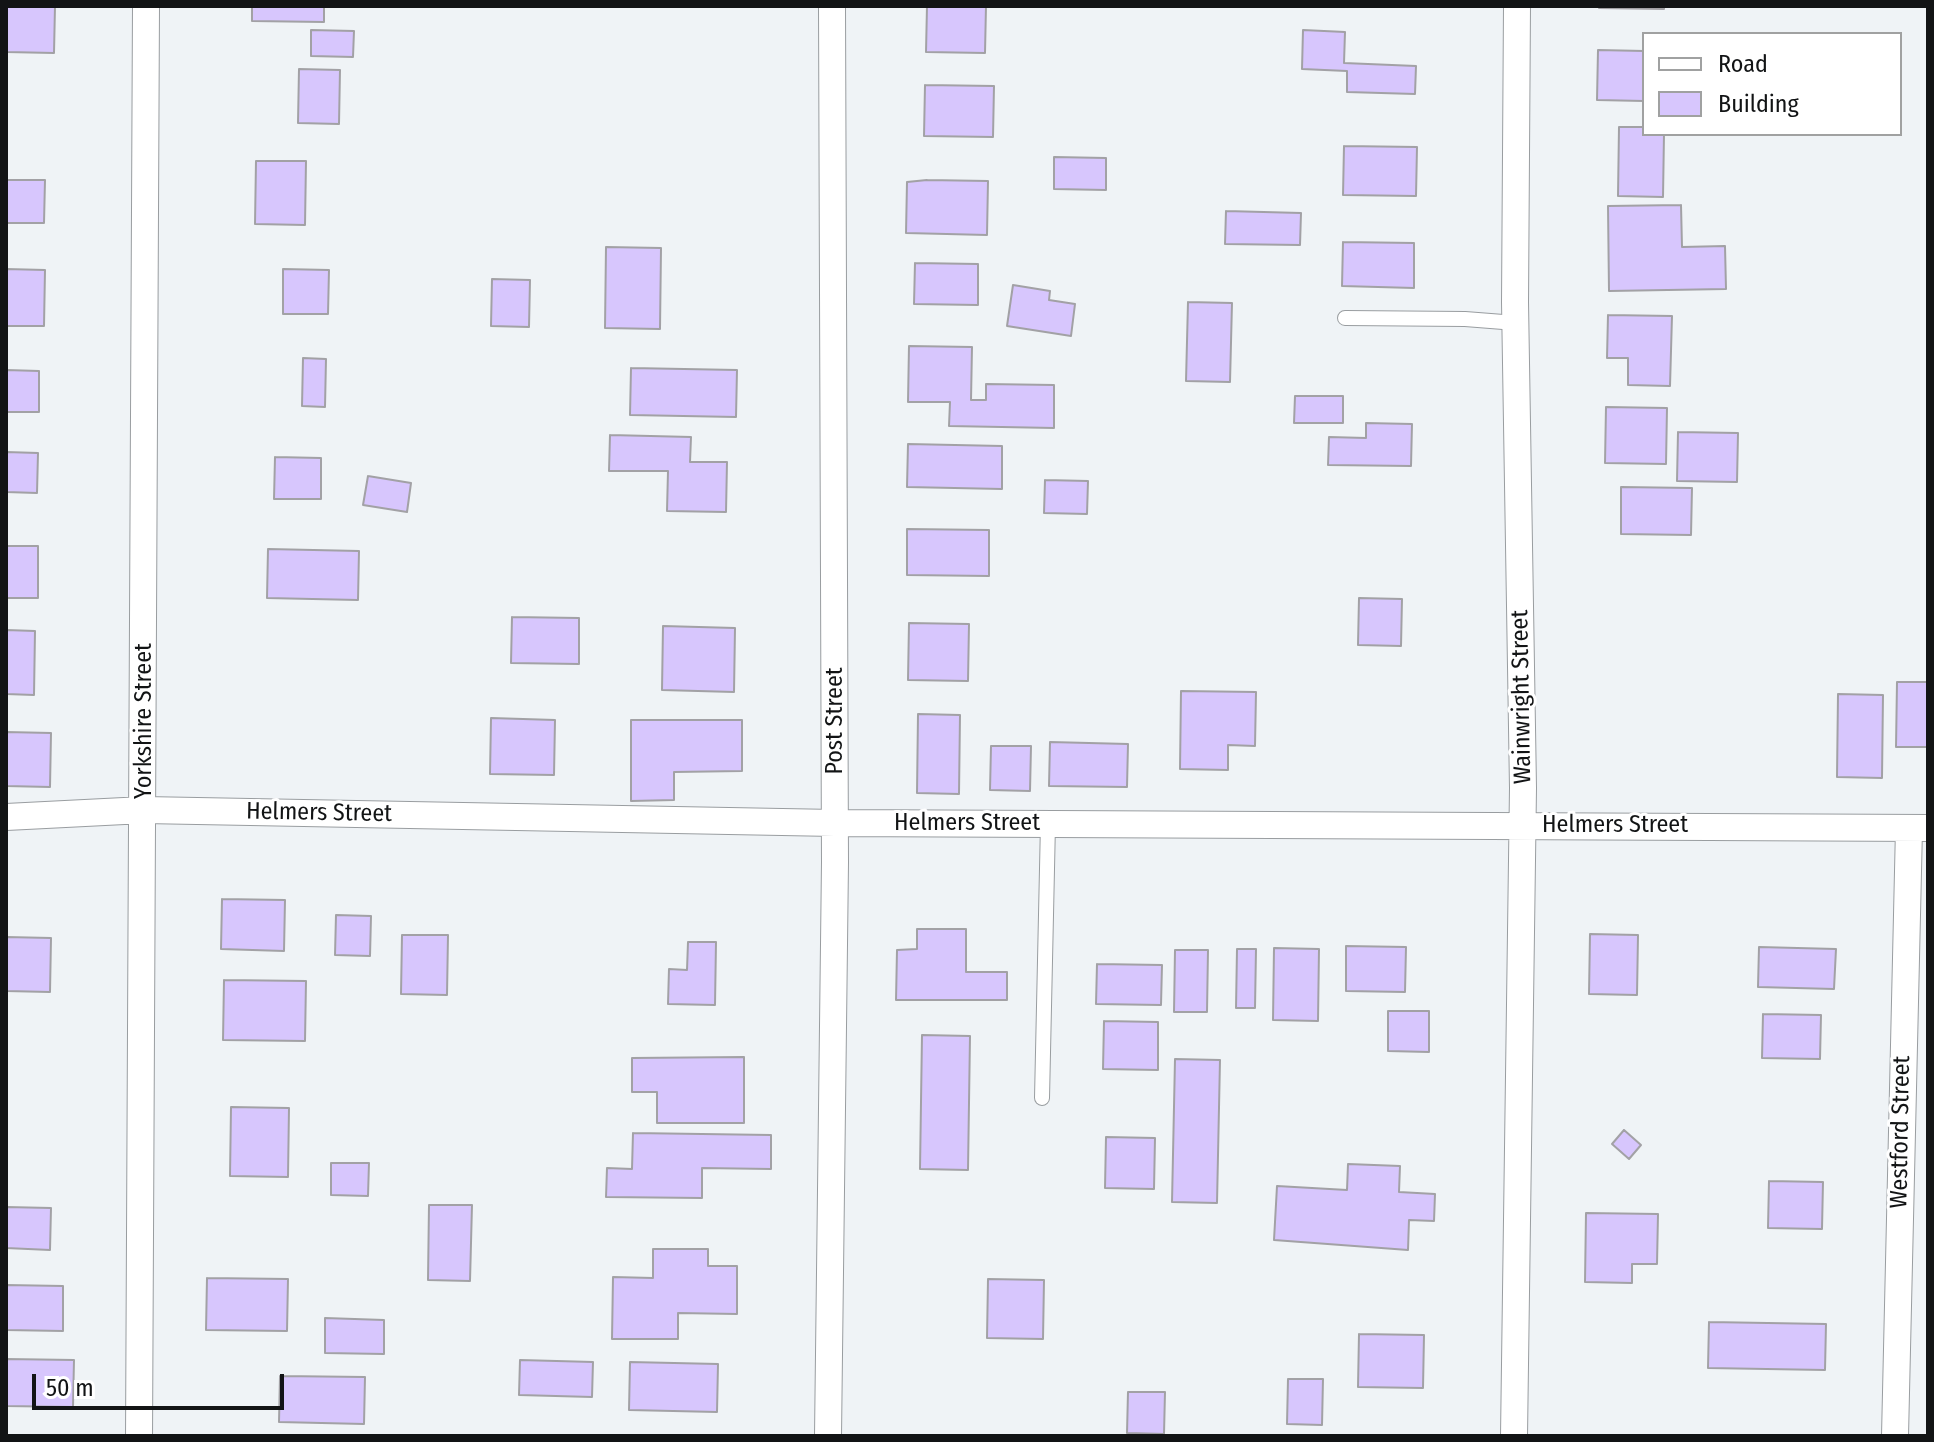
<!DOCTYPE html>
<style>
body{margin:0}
#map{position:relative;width:1934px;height:1442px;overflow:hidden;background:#eff3f6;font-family:"Fira Sans Condensed",sans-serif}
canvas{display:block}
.frame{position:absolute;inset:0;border:8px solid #121415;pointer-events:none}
.legend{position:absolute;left:1642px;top:32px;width:260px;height:104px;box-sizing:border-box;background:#fff;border:2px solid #a0a1a1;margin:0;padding:10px 14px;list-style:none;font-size:24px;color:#121415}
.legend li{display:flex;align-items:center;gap:16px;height:40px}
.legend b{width:40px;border:2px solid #a0a1a1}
.scale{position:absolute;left:32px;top:1374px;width:252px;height:36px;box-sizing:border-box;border:4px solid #121415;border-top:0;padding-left:10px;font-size:24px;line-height:28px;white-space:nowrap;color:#121415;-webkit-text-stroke:6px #fff;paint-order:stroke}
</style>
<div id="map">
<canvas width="1934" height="1442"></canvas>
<div class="frame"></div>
<ul class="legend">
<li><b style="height:10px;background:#fff"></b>Road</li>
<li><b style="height:22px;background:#d7c6fd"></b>Building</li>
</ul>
<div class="scale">50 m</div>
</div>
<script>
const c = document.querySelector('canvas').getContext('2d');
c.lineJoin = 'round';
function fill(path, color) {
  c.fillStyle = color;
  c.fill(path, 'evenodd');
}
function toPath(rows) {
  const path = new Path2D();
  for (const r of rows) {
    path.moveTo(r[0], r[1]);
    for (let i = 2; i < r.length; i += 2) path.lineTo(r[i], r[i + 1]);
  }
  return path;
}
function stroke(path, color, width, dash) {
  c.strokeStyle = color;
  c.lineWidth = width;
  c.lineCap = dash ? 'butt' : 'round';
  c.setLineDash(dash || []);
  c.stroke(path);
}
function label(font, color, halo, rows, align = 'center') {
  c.font = font + ' "Fira Sans Condensed",sans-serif';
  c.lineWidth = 6;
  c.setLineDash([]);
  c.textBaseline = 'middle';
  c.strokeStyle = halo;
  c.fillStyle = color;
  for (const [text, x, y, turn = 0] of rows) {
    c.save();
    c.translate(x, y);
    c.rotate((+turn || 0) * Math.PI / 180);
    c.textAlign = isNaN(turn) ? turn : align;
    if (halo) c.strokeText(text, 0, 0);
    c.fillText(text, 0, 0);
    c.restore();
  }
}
const building = toPath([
 [6,6,55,6,54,53,6,52,6,6],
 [252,6,324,6,324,22,252,21,252,6],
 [927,6,986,6,985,53,926,52,927,6],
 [1599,6,1664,6,1664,9,1599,8,1599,6],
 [311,30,354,31,353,57,311,56,311,30],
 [1303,30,1345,32,1344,63,1416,66,1415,94,1347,92,1347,71,1302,69,1303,30],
 [1598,50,1644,51,1644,101,1597,100,1598,50],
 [299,69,340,70,339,124,298,123,299,69],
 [925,85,994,86,993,137,924,136,925,85],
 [1619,127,1644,127,1644,134,1664,134,1663,197,1618,196,1619,127],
 [1344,146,1417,147,1416,196,1343,195,1344,146],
 [1054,157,1106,158,1106,190,1054,189,1054,157],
 [256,161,306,161,305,225,255,224,256,161],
 [6,180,45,180,44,223,6,223,6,180],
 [927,180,988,181,987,235,906,233,907,182,927,180],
 [1681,205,1682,247,1725,246,1726,289,1609,291,1608,206,1681,205],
 [1226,211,1301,213,1300,245,1225,244,1226,211],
 [1343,242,1414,243,1414,288,1342,286,1343,242],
 [606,247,661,248,660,329,605,328,606,247],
 [915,263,978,264,978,305,914,304,915,263],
 [6,269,45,270,44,326,6,326,6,269],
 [283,269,329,270,328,314,283,314,283,269],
 [492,279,530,280,529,327,491,326,492,279],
 [1013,285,1050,291,1049,300,1075,304,1071,336,1007,326,1013,285],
 [1188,302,1232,303,1230,382,1186,381,1188,302],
 [1608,315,1672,316,1670,386,1628,385,1628,358,1607,358,1608,315],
 [909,346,972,347,971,400,986,400,986,384,1054,385,1054,428,949,426,950,402,908,402,909,346],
 [303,358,326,359,325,407,302,406,303,358],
 [631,368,737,370,736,417,630,415,631,368],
 [6,370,39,371,39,412,6,412,6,370],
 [1295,396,1343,396,1343,423,1294,423,1295,396],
 [1606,407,1667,408,1666,464,1605,463,1606,407],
 [1366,423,1412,424,1411,466,1328,465,1329,437,1366,438,1366,423],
 [1678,432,1738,433,1737,482,1677,481,1678,432],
 [610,435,691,437,690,462,727,462,726,512,667,511,668,471,609,471,610,435],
 [908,444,1002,446,1002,489,907,487,908,444],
 [6,452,38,453,37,493,6,492,6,452],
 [275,457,321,458,321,499,274,499,275,457],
 [368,476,411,483,407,512,363,505,368,476],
 [1045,480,1088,481,1087,514,1044,513,1045,480],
 [1621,487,1692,488,1691,535,1621,534,1621,487],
 [907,529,989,530,989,576,907,575,907,529],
 [6,546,38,546,38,598,6,598,6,546],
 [268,549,359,551,358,600,267,598,268,549],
 [1359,598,1402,599,1401,646,1358,645,1359,598],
 [512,617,579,618,579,664,511,663,512,617],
 [909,623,969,624,968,681,908,680,909,623],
 [663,626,735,628,734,692,662,690,663,626],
 [6,630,35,631,34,695,6,694,6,630],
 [1897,682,1928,682,1928,747,1896,747,1897,682],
 [1181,691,1256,692,1255,746,1228,745,1228,770,1180,769,1181,691],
 [1838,694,1883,695,1882,778,1837,777,1838,694],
 [918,714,960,715,959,794,917,793,918,714],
 [491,718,555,720,554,775,490,774,491,718],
 [631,720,742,720,742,771,674,772,674,800,631,801,631,720],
 [6,732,51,733,50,787,6,786,6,732],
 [1050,742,1128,744,1127,787,1049,786,1050,742],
 [991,746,1031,746,1030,791,990,790,991,746],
 [222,899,285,900,284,951,221,949,222,899],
 [336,915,371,916,370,956,335,955,336,915],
 [917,929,966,929,966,972,1007,972,1007,1000,896,1000,897,950,917,949,917,929],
 [1590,934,1638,935,1637,995,1589,994,1590,934],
 [402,935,448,935,447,995,401,994,402,935],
 [6,937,51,938,50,992,6,991,6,937],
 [688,942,716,942,715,1005,668,1004,669,969,687,970,688,942],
 [1346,946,1406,947,1405,992,1346,991,1346,946],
 [1759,947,1836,949,1834,989,1758,987,1759,947],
 [1274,948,1319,949,1318,1021,1273,1020,1274,948],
 [1237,949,1256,949,1255,1008,1236,1008,1237,949],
 [1175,950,1208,950,1207,1012,1174,1012,1175,950],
 [1097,964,1162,965,1161,1005,1096,1004,1097,964],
 [224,980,306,981,305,1041,223,1040,224,980],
 [1388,1011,1429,1011,1429,1052,1388,1051,1388,1011],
 [1763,1014,1821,1015,1820,1059,1762,1058,1763,1014],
 [1104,1021,1158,1022,1158,1070,1103,1069,1104,1021],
 [922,1035,970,1036,968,1170,920,1169,922,1035],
 [744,1057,744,1123,657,1123,657,1092,632,1092,632,1058,744,1057],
 [1175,1059,1220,1060,1217,1203,1172,1202,1175,1059],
 [231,1107,289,1108,288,1177,230,1176,231,1107],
 [1624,1130,1641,1145,1629,1159,1612,1144,1624,1130],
 [633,1133,771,1135,771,1169,702,1168,702,1198,606,1197,607,1168,632,1169,633,1133],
 [1106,1137,1155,1138,1154,1189,1105,1188,1106,1137],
 [331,1163,369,1163,368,1196,331,1195,331,1163],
 [1348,1164,1400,1166,1399,1192,1435,1194,1434,1221,1409,1220,1408,1250,1274,1240,1277,1186,1347,1190,1348,1164],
 [1769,1181,1823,1182,1822,1229,1768,1228,1769,1181],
 [429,1205,472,1205,470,1281,428,1280,429,1205],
 [6,1207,51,1208,50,1250,6,1248,6,1207],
 [1586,1213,1658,1214,1657,1264,1632,1264,1632,1283,1585,1282,1586,1213],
 [653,1249,708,1249,708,1266,737,1266,737,1314,678,1313,678,1339,612,1339,613,1277,653,1278,653,1249],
 [207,1278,288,1279,287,1331,206,1330,207,1278],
 [988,1279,1044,1280,1043,1339,987,1338,988,1279],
 [6,1285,63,1286,63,1331,6,1330,6,1285],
 [325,1318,384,1320,384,1354,325,1353,325,1318],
 [1709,1322,1826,1324,1825,1370,1708,1368,1709,1322],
 [1359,1334,1424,1335,1423,1388,1358,1387,1359,1334],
 [6,1359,74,1360,73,1407,6,1406,6,1359],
 [520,1360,593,1362,592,1397,519,1395,520,1360],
 [630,1362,718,1364,717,1412,629,1410,630,1362],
 [280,1376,365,1377,364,1424,279,1422,280,1376],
 [1288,1379,1323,1379,1322,1425,1287,1424,1288,1379],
 [1128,1392,1165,1392,1164,1434,1127,1433,1128,1392]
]);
const service = toPath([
 [1345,318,1465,319,1516,323],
 [1042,1098,1048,823]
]);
const minor = toPath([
 [6,817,144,810,835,823,1928,828],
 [139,1436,146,6],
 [828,1436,835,862,832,6],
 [1514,1436,1523,788,1515,302,1517,6],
 [1895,1436,1909,828]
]);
const streetNames = [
 ["Wainwright Street",1522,697,-91],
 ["Yorkshire Street",144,721,-90],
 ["Post Street",835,721,-90],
 ["Helmers Street",319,813,1],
 ["Helmers Street",967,823],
 ["Helmers Street",1615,825],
 ["Westford Street",1901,1132,-89]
];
fill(building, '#d7c6fd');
stroke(building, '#a2a1a5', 2);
stroke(service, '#999da0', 16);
stroke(minor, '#999da0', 28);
stroke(service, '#fff', 14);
stroke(minor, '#fff', 26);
label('24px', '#121415', '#fff', streetNames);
</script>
